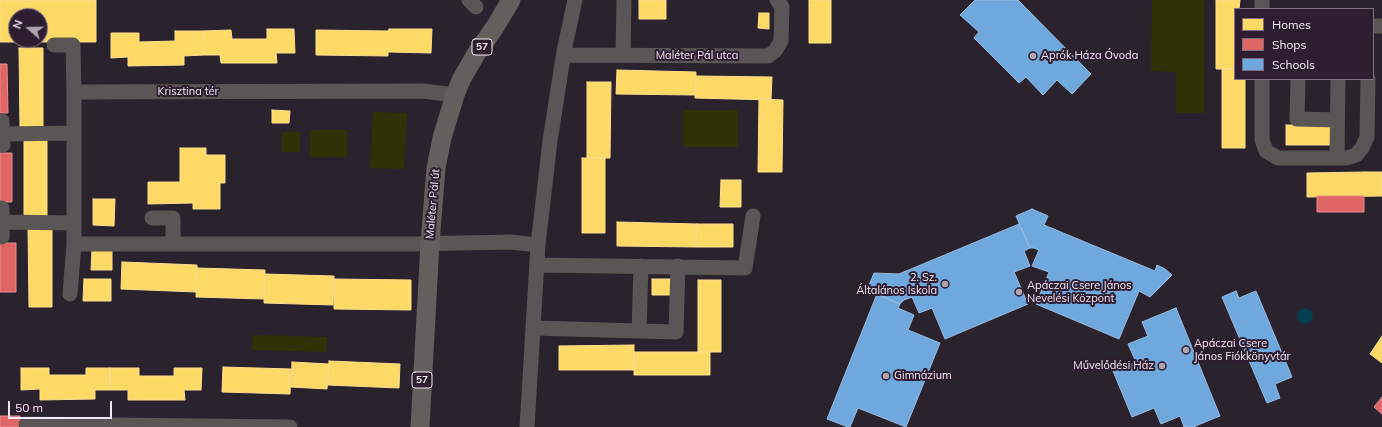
<!DOCTYPE html>
<meta charset="utf-8">
<style>
body{margin:0}
#map{position:relative;width:1382px;height:427px;overflow:hidden;background:#2a222c;font-family:Mulish,sans-serif}
canvas{display:block}
.legend{position:absolute;left:1234px;top:8px;width:140px;height:72px;box-sizing:border-box;background:#2e1d31;border:1px solid #7e6f80;margin:0;padding:5px 7px;list-style:none;font-size:12px;color:#f5eaf7}
.legend li{display:flex;align-items:center;gap:8px;height:20px}
.legend b{width:20px;border:1px solid #7e6f80}
.north{position:absolute;left:8px;top:8px;width:40px;height:40px;box-sizing:border-box;background:#2e1d31;border:1px solid #7e6f80;border-radius:50%;rotate:290deg;font-size:11px;font-weight:700;line-height:16px;text-align:center;color:#f5eaf7}
.north::after{content:'';display:block;margin:auto;width:14px;height:18px;background:#aea4b0;clip-path:polygon(50% 0,100% 100%,50% 72%,0 100%)}
.scale{position:absolute;left:8px;top:401px;width:104px;height:18px;box-sizing:border-box;border:2px solid #f5eaf7;border-top:0;padding-left:5px;font-size:12px;line-height:14px;white-space:nowrap;color:#f5eaf7;-webkit-text-stroke:3px #2e1d31;paint-order:stroke}
</style>
<div id="map">
<canvas width="1382" height="427"></canvas>
<ul class="legend">
<li><b style="height:11px;background:#ffd966"></b>Homes</li>
<li><b style="height:11px;background:#e06666"></b>Shops</li>
<li><b style="height:11px;background:#6fa8dc"></b>Schools</li>
</ul>
<div class="north">N</div>
<div class="scale">50 m</div>
</div>
<script>
const c = document.querySelector('canvas').getContext('2d');
c.lineJoin = 'round';
function fill(path, color) {
  c.fillStyle = color;
  c.fill(path, 'evenodd');
}
function toPath(rows) {
  const path = new Path2D();
  for (const r of rows) {
    if (r.length === 3) {
      path.moveTo(r[0] + r[2], r[1]);
      path.arc(r[0], r[1], r[2], 0, 2 * Math.PI);
      continue;
    }
    path.moveTo(r[0], r[1]);
    for (let i = 2; i < r.length; i += 2) path.lineTo(r[i], r[i + 1]);
  }
  return path;
}
function stroke(path, color, width, dash) {
  c.strokeStyle = color;
  c.lineWidth = width;
  c.lineCap = dash ? 'butt' : 'round';
  c.setLineDash(dash || []);
  c.stroke(path);
}
function label(font, color, halo, rows, align = 'center') {
  c.font = font + ' Mulish,sans-serif';
  c.lineWidth = 4;
  c.setLineDash([]);
  c.textBaseline = 'middle';
  c.strokeStyle = halo;
  c.fillStyle = color;
  for (const [text, x, y, turn = 0] of rows) {
    c.save();
    c.translate(x, y);
    c.rotate((+turn || 0) * Math.PI / 180);
    c.textAlign = isNaN(turn) ? turn : align;
    if (halo) c.strokeText(text, 0, 0);
    c.fillText(text, 0, 0);
    c.restore();
  }
}
const green = toPath([
 [1152,0,1204,0,1204,113,1176,113,1176,72,1151,71],
 [683,110,738,110,738,147,683,147],
 [373,112,407,113,404,169,370,168],
 [310,130,347,130,347,157,310,157],
 [282,132,300,132,300,152,282,152],
 [253,335,327,337,326,352,252,350]
]);
const water = toPath([
 [1305,316,8]
]);
const homes = toPath([
 [0,0,96,0,96,42,0,42,0,0],
 [16,16,40,16,40,40,16,40,16,16],
 [639,0,666,0,666,19,639,19,639,0],
 [809,0,831,0,831,43,809,43,809,0],
 [1216,0,1240,0,1239,9,1235,9,1235,69,1216,69,1216,0],
 [759,13,769,13,769,29,758,28,759,13],
 [267,29,294,29,295,53,276,53,277,63,221,63,220,55,204,55,203,31,231,30,232,39,267,39,267,29],
 [389,29,432,29,431,53,388,52,388,56,316,55,316,30,388,31,389,29],
 [175,31,203,31,204,55,184,56,184,65,128,66,128,57,111,58,111,33,139,33,139,42,175,41,175,31],
 [19,48,43,48,43,129,20,129,19,48],
 [1222,69,1235,69,1235,79,1245,79,1245,148,1222,148,1222,69],
 [617,70,696,72,695,95,616,94,617,70],
 [696,76,772,77,771,100,695,98,696,76],
 [587,82,611,82,610,158,587,158,587,82],
 [759,99,783,100,782,172,758,172,759,99],
 [272,110,290,111,289,123,272,123,272,110],
 [1286,125,1333,125,1333,145,1286,145,1286,125],
 [24,137,47,137,47,218,24,218,24,137],
 [180,148,206,148,206,155,225,155,225,183,220,183,220,209,193,209,193,203,148,204,148,182,180,182,180,148],
 [582,158,605,158,605,233,582,233,582,158],
 [1365,172,1382,172,1382,196,1307,197,1307,173,1365,172],
 [721,180,741,180,741,207,720,207,721,180],
 [93,199,115,199,114,226,93,225,93,199],
 [617,222,697,224,696,247,617,246,617,222],
 [697,224,733,224,733,247,696,247,697,224],
 [28,226,52,226,52,307,29,307,28,226],
 [92,250,112,250,112,270,91,270,92,250],
 [122,262,197,265,196,292,121,289,122,262],
 [197,268,265,270,264,299,196,297,197,268],
 [265,274,334,276,333,305,264,303,265,274],
 [84,279,111,279,111,301,83,301,84,279],
 [334,279,411,280,411,310,334,309,334,279],
 [652,279,674,279,674,295,652,295,652,279],
 [698,280,721,280,721,352,698,352,698,280],
 [1382,336,1382,363,1370,354,1382,336],
 [634,345,634,370,559,370,559,346,634,345],
 [634,352,710,352,710,375,634,375,634,352],
 [329,361,400,364,399,388,328,385,329,361],
 [292,362,329,364,327,389,291,387,292,362],
 [223,367,291,369,290,394,222,392,223,367],
 [21,368,49,368,49,375,86,375,86,368,110,368,110,390,95,390,95,399,40,400,40,389,21,390,21,368],
 [110,368,139,368,139,376,174,376,174,368,202,368,201,390,184,390,185,400,128,400,128,390,110,390,110,368]
]);
const shops = toPath([
 [0,64,7,64,8,113,0,113,0,64],
 [0,153,12,153,12,202,0,202,0,153],
 [1317,196,1364,196,1364,212,1317,212,1317,196],
 [0,243,16,243,16,292,0,292,0,243],
 [1382,397,1382,414,1374,407,1382,397],
 [0,416,20,416,20,427,0,427,0,416]
]);
const schools = toPath([
 [975,0,1018,0,1091,74,1072,94,1057,80,1043,95,1026,77,1019,83,974,38,979,32,960,15,975,0],
 [1032,209,1048,216,1044,225,1155,271,1157,265,1165,269,1172,275,1150,297,1139,291,1119,339,1036,304,1049,272,1032,266,1039,250,1034,248,1030,248,1016,216,1032,209],
 [1019,224,1030,248,1024,251,1030,266,1014,272,1028,304,945,339,932,308,919,313,912,297,904,300,900,304,867,290,874,273,899,274,1019,224],
 [1236,291,1239,298,1256,291,1292,377,1275,384,1280,398,1267,403,1222,297,1236,291],
 [877,294,900,304,898,308,914,315,908,330,940,343,906,427,858,408,850,427,848,427,827,419,877,294],
 [1176,308,1220,416,1193,427,1184,427,1180,416,1161,424,1154,408,1132,417,1113,371,1136,362,1128,344,1148,336,1142,322,1176,308]
]);
const minor = toPath([
 [469,0,476,7],
 [1262,9,1262,0],
 [1373,26,1382,26],
 [54,45,73,45,74,92],
 [564,55,768,56,775,51,781,41,782,7,777,0],
 [623,55,624,0],
 [1262,79,1262,140,1266,151,1278,158,1347,158,1356,155,1362,148,1367,137,1368,79],
 [1298,79,1297,119,1337,120],
 [455,95,423,91,74,92,74,244,412,244,510,242,538,245],
 [2,121,3,145],
 [3,134,74,133],
 [1337,158,1338,79],
 [2,208,2,237],
 [152,218,173,218,173,243],
 [2,222,74,223],
 [537,265,745,268,753,216],
 [70,294,74,244],
 [533,328,676,332,678,266],
 [639,331,641,266],
 [26,424,290,427],
 [527,427,538,245,550,141,564,51,575,0]
]);
const major = toPath([
 [420,427,430,243,436,168,442,138,455,95,461,80,476,54,495,27,511,0]
]);
const markers = [
 [1033,56,4,"#aea4b0"],
 [945,284,4,"#aea4b0"],
 [1019,292,4,"#aea4b0"],
 [1186,350,4,"#aea4b0"],
 [1162,366,4,"#aea4b0"],
 [886,376,4,"#aea4b0"]
];
const shields = [
 [482,47,20],
 [422,380,20]
];
const shieldNames = [
 ["57",482,47],
 ["57",422,380]
];
const streetNames = [
 ["Maléter Pál utca",697,56],
 ["Krisztina tér",188,92],
 ["Maléter Pál út",433,204,-85]
];
const poiNames = [
 ["Aprók Háza Óvoda",1041,56],
 ["2. Sz.",937,278,"right"],
 ["Általános Iskola",937,291,"right"],
 ["Apáczai Csere János",1027,286],
 ["Nevelési Központ",1027,299],
 ["Apáczai Csere",1194,344],
 ["János Fiókkönyvtár",1194,357],
 ["Művelődési Ház",1154,366,"right"],
 ["Gimnázium",894,376]
];
fill(green, '#303206');
fill(water, '#053e50');
fill(homes, '#ffd966');
stroke(homes, '#fcde92', 1);
fill(shops, '#e06666');
stroke(shops, '#e68e92', 1);
fill(schools, '#6fa8dc');
stroke(schools, '#97bce4', 1);
stroke(minor, '#5a5655', 15);
stroke(major, '#645e5c', 19);
for (const [x, y, r, color] of markers) {
  const dot = new Path2D();
  dot.arc(x, y, r, 0, 2 * Math.PI);
  c.fillStyle = color;
  c.fill(dot);
  stroke(dot, '#2e1d31', 1.5);
}
for (const [x, y, w] of shields) {
  const box = new Path2D();
  box.roundRect(x - w / 2, y - 8, w, 16, 3);
  c.fillStyle = '#2e1d31';
  c.fill(box);
  stroke(box, '#f5eaf7', 1);
}
label('bold 10px', '#f5eaf7', null, shieldNames);
label('11px', '#f5eaf7', '#2e1d31', streetNames);
label('11px', '#f5eaf7', '#2e1d31', poiNames, 'left');
</script>
